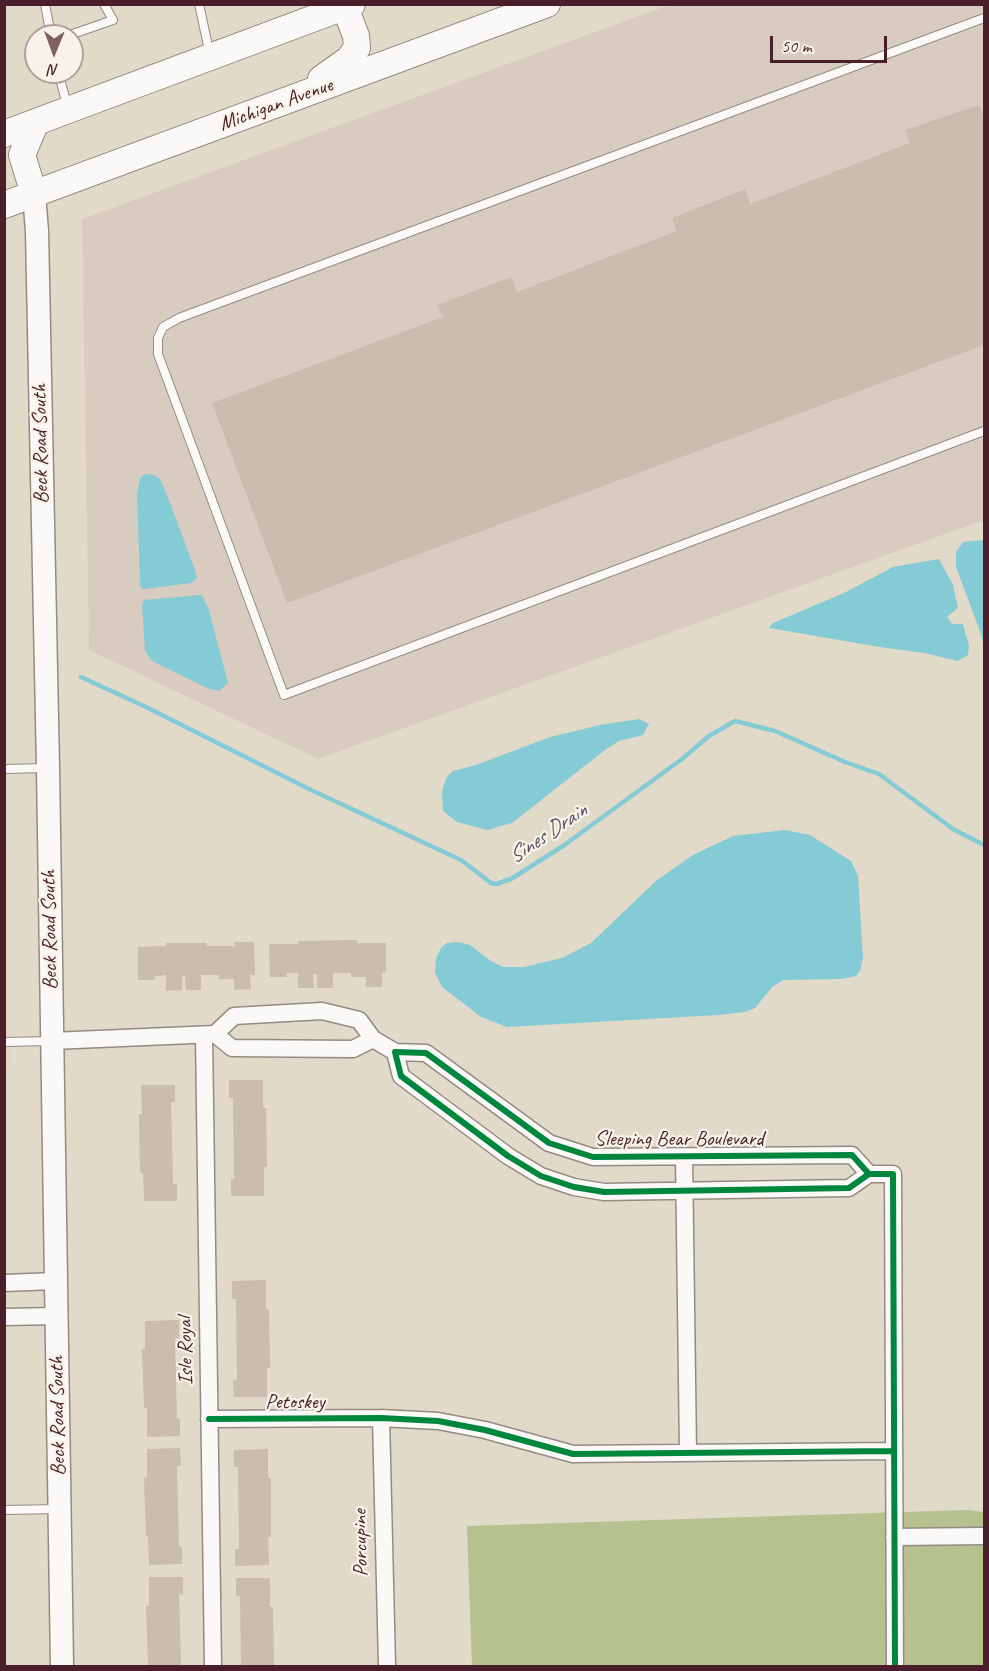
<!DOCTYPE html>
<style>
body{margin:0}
#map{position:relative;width:989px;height:1671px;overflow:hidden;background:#e2dac8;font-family:Caveat,sans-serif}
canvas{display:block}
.frame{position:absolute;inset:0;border:6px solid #4a1f2b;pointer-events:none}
.north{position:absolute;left:24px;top:24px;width:60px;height:60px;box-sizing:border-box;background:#f7f3e8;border:2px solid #b29e9c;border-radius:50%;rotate:181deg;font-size:16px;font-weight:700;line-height:24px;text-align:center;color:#4a1f2b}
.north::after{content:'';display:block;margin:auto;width:21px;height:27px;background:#7f6062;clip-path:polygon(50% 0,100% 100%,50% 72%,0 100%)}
.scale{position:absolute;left:770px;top:36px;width:117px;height:27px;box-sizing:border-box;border:3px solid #4a1f2b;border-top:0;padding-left:8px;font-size:18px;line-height:21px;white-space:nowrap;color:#4a1f2b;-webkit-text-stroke:4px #f7f3e8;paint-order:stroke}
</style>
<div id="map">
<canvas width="989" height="1671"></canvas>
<div class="frame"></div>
<div class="north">N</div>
<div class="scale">50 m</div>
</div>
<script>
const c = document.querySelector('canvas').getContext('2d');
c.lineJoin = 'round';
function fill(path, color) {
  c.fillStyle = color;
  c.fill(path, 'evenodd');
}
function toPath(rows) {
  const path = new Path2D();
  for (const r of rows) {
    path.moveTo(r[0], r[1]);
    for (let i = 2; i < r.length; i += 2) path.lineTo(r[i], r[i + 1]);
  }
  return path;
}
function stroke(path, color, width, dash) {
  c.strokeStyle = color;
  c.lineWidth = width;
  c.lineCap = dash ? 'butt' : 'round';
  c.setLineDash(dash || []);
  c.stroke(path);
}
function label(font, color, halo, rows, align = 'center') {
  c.font = font + ' Caveat,sans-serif';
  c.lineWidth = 4.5;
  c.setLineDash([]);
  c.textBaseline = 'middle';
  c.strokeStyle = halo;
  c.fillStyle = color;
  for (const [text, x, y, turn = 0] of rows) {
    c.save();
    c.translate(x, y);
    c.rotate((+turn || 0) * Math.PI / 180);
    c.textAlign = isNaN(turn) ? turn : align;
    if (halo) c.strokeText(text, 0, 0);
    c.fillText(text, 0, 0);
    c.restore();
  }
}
const built = toPath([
 [4,714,10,1069,4,1069]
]);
const industrial = toPath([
 [669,5,984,5,984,520,318,759,89,650,82,219]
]);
const forest = toPath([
 [967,1510,984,1512,984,1666,472,1666,467,1526]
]);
const water = toPath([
 [145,474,154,475,160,479,167,495,196,573,197,578,191,583,145,589,142,589,140,585,137,494,140,478],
 [984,540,984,651,982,637,956,567,956,552,963,542],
 [939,559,953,585,958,608,947,617,952,624,963,624,969,646,968,655,958,661,924,653,880,647,769,628,773,623,844,593,893,567],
 [202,595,209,610,228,683,219,691,207,688,152,661,145,651,142,605,144,600],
 [639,719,649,724,643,735,619,741,605,750,512,823,487,830,457,822,443,811,442,792,446,778,453,771,476,765,550,737,600,725],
 [785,830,810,835,851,861,858,876,863,958,860,971,856,976,841,979,783,980,772,987,755,1008,745,1012,719,1015,507,1027,481,1017,442,987,435,973,436,958,441,948,447,943,458,942,470,945,491,961,503,967,524,967,562,958,591,943,657,880,693,855,733,836]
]);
const stream = toPath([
 [81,677,144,706,309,789,461,860,491,883,496,884,511,879,563,846,682,759,709,736,735,721,775,731,845,762,879,774,953,829,984,845]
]);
const building = toPath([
 [979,105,984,117,984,345,287,603,212,403,443,317,437,305,511,277,517,292,677,231,672,218,745,189,750,204,910,143,905,130],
 [357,940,357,943,386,943,386,972,382,973,382,987,366,987,366,977,351,977,351,973,333,973,333,988,317,988,317,974,313,974,314,988,298,988,298,973,286,973,287,977,270,977,269,944,298,944,298,941],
 [234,942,254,942,255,975,250,975,251,989,234,990,234,979,219,979,219,975,201,975,201,990,186,990,185,976,182,976,182,990,166,991,166,975,155,976,155,980,138,980,138,947,166,946,166,943,206,943,207,946,235,946],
 [229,1080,263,1080,263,1108,266,1108,267,1167,264,1167,264,1196,231,1196,231,1179,234,1179,233,1098,229,1098],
 [141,1085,175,1085,175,1102,171,1102,173,1184,177,1184,177,1201,144,1201,143,1173,140,1173,139,1114,142,1114],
 [266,1280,266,1309,269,1309,270,1368,267,1368,267,1397,234,1397,233,1380,237,1380,236,1299,232,1299,232,1281],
 [179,1320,179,1338,175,1338,177,1419,180,1419,180,1436,147,1437,147,1408,144,1408,142,1349,145,1349,145,1321],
 [180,1448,181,1466,177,1466,179,1547,182,1547,182,1564,149,1565,148,1536,146,1536,144,1478,147,1477,147,1449],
 [268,1449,268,1478,271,1478,271,1537,268,1537,269,1565,235,1566,235,1549,239,1549,238,1467,234,1467,234,1450],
 [149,1577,183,1577,183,1595,179,1594,181,1666,148,1665,146,1606,149,1606],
 [236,1578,270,1578,270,1607,273,1607,274,1665,241,1666,240,1596,236,1596]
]);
const lane = toPath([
 [45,4,51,36],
 [199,4,210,55],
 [984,18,179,318,163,327,158,338,158,354,284,695,984,431],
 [67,36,113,20,104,4],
 [58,72,68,108],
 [4,769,46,768],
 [4,1042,52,1041],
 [4,1510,60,1509]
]);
const street = toPath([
 [215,1034,232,1048,353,1049,373,1039],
 [204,1035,213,1666],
 [52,1041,215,1034,234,1016,322,1011,359,1020,373,1039,395,1052],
 [684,1157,688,1452],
 [869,1174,852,1155,593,1157,549,1143,426,1053,395,1052,401,1076,508,1156,541,1176,574,1187,604,1192,849,1188,869,1174,893,1174,895,1666],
 [4,1283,56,1281],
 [4,1317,57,1316],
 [381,1418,387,1666],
 [209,1419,381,1418,438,1421,485,1430,573,1454,893,1451],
 [894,1537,984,1536]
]);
const secondary = toPath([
 [34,194,37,231,48,768,62,1666]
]);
const primary = toPath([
 [321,79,349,59,357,48,356,36,345,7],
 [4,134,352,4],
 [34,194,22,155,35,124],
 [4,205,547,4]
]);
const cycleway = toPath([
 [869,1174,852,1155,593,1157,549,1143,426,1053,395,1052,401,1076,508,1156,541,1176,574,1187,604,1192,849,1188,869,1174,893,1174,895,1666],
 [209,1419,381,1418,438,1421,485,1430,573,1454,893,1451]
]);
const streetNames = [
 ["Michigan Avenue",276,105,-20],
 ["Beck Road South",41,444,-91],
 ["Beck Road South",50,930,-91],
 ["Sleeping Bear Boulevard",679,1139],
 ["Isle Royal",186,1351,-91],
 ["Petoskey",295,1402],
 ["Beck Road South",58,1416,-91],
 ["Porcupine",361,1543,-91]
];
const waterNames = [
 ["Sines Drain",548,834,-34]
];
fill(built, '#e8d3c0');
fill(industrial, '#d8ccc1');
fill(forest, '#b5c18f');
fill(water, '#85cbd5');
stroke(stream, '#85cbd5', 4.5);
fill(building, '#cabcae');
stroke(lane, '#958a83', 10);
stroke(street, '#958a83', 19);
stroke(secondary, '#958a83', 25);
stroke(primary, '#958a83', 28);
stroke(lane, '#fbf9f7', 8);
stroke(street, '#fbf9f7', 16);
stroke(secondary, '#fbf9f7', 22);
stroke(primary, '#fbf9f7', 26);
stroke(cycleway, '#00873e', 6);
label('21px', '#4a1f2b', '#f7f3e8', streetNames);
label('italic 22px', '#505160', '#f7f3e8', waterNames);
</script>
